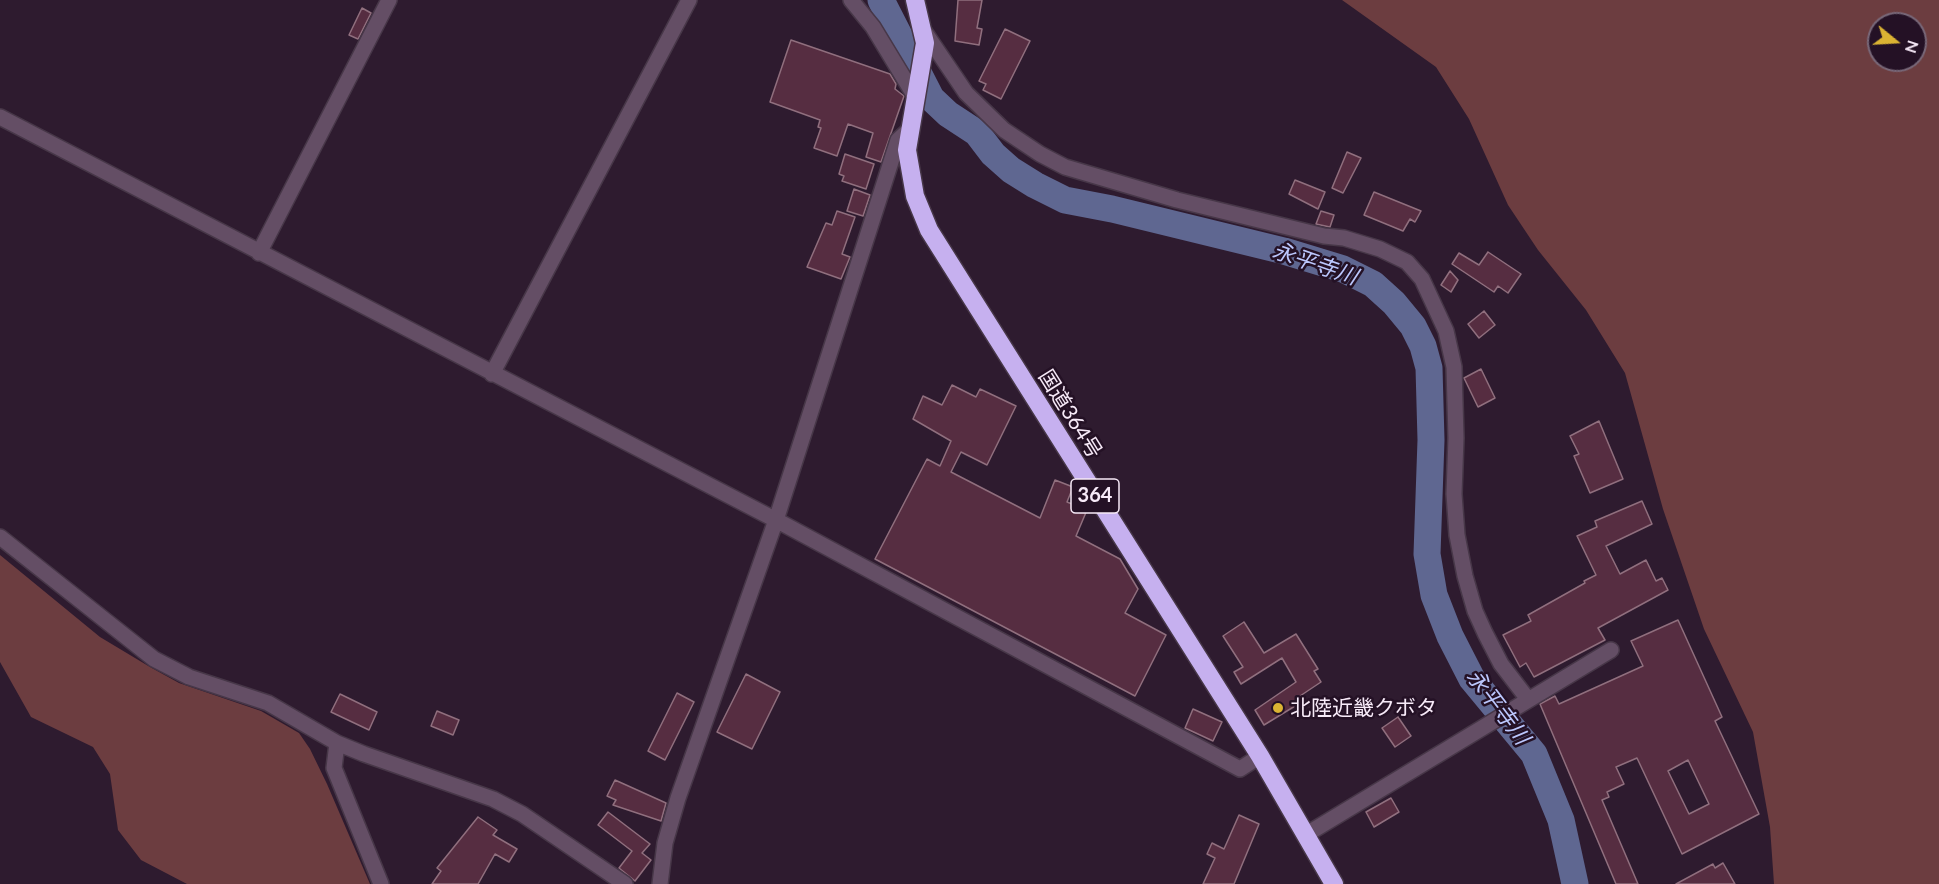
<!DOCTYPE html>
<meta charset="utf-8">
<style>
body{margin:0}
#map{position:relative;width:1939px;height:884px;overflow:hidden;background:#2e1b2f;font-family:Lato,sans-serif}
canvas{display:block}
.north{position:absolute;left:1867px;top:12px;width:60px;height:60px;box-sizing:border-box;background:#241125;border:2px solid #786879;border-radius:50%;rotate:108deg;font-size:16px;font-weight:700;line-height:24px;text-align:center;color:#f7eaf8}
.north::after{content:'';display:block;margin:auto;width:21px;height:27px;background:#dbb333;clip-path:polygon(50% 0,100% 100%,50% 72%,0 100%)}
</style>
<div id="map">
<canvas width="1939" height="884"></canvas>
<div class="north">N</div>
</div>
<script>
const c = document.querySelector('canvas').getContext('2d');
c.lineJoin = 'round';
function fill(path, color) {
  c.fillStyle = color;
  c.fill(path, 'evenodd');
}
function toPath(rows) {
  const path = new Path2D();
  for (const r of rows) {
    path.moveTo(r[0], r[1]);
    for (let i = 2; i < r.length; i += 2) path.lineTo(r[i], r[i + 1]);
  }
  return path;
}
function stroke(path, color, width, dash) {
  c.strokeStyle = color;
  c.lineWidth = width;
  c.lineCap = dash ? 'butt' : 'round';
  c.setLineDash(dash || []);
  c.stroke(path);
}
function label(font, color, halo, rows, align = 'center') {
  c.font = font + ' Lato,"Noto Sans JP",sans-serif';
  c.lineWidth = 5;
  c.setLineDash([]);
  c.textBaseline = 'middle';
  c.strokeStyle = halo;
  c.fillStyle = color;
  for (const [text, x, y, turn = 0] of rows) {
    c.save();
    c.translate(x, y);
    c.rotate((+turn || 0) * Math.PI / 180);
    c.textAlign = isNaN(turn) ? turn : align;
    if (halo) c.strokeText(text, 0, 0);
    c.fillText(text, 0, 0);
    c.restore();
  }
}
const forest = toPath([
 [1342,0,1939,0,1939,884,1774,884,1770,827,1753,732,1704,629,1663,509,1625,373,1586,310,1538,250,1508,205,1469,119,1436,67],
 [1879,24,1915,24,1915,60,1879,60],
 [0,555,100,637,150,667,179,683,261,711,299,733,310,749,327,784,370,884,187,884,141,860,118,830,110,774,93,747,31,717,0,662]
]);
const river = toPath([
 [881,0,931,98,948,114,977,133,993,154,1011,170,1035,185,1065,200,1112,209,1284,251,1343,269,1373,284,1394,303,1413,326,1423,346,1429,368,1431,440,1427,554,1434,595,1450,636,1472,679,1534,754,1561,820,1575,884]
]);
const building = toPath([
 [958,0,982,0,977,28,982,29,979,45,955,41,958,0],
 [362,8,371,13,358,39,349,35,362,8],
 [1005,29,1030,41,1001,99,983,90,986,84,979,81,1005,29],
 [791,40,890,74,896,84,895,89,904,96,881,162,866,157,873,133,848,124,837,156,814,148,821,128,818,127,820,120,770,102,791,40],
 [1347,152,1361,158,1343,193,1332,188,1347,152],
 [845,154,874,164,866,189,842,181,844,176,839,174,845,154],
 [1295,180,1325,192,1318,209,1289,194,1295,180],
 [854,189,870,195,863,216,847,211,854,189],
 [1374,192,1421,211,1415,222,1410,219,1403,231,1364,215,1374,192],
 [837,211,855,217,842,254,850,257,841,279,807,267,826,223,832,225,837,211],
 [1321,211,1334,215,1330,227,1316,224,1321,211],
 [1488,252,1521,274,1508,293,1498,286,1494,292,1452,264,1459,253,1479,265,1488,252],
 [1450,271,1458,280,1451,292,1441,285,1450,271],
 [1484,311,1495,325,1479,338,1468,324,1484,311],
 [1481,369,1495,398,1478,407,1464,378,1481,369],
 [952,385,976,397,980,389,1016,406,987,465,961,452,951,472,1040,518,1055,480,1073,487,1067,502,1087,510,1076,536,1120,559,1138,589,1125,613,1166,635,1135,696,875,559,927,459,940,466,951,441,913,419,923,396,942,405,952,385],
 [1599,421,1623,479,1590,493,1574,456,1579,454,1570,436,1599,421],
 [1642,501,1652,524,1606,546,1620,574,1646,560,1656,581,1662,578,1668,590,1598,628,1605,640,1534,677,1526,663,1520,667,1503,635,1531,621,1528,615,1585,583,1584,581,1596,575,1577,536,1597,527,1595,521,1642,501],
 [1678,620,1722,717,1715,721,1759,814,1682,854,1637,758,1616,767,1624,784,1607,792,1609,797,1602,800,1638,884,1616,884,1540,704,1555,696,1559,704,1643,666,1631,641,1678,620],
 [1688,760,1709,804,1689,814,1668,771,1688,760],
 [1244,622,1264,653,1296,634,1318,669,1314,671,1321,682,1297,698,1300,703,1264,725,1255,710,1296,682,1282,658,1241,684,1234,672,1243,667,1223,636,1244,622],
 [746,674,780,692,752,749,717,732,746,674],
 [677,693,694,702,665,760,648,751,677,693],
 [340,694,377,712,369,730,331,712,340,694],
 [1193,709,1222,722,1213,741,1185,728,1193,709],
 [437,711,459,720,453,735,431,726,437,711],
 [1398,717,1411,736,1395,747,1382,728,1398,717],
 [615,780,666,803,661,821,613,805,616,800,607,796,615,780],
 [1391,798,1399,812,1374,827,1366,812,1391,798],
 [608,812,650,844,642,853,651,860,635,881,619,868,632,851,598,825,608,812],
 [1239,815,1259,824,1234,884,1203,884,1215,858,1207,854,1212,843,1224,849,1239,815],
 [478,817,497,830,493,835,517,849,509,862,495,854,478,884,432,884,441,871,437,868,478,817],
 [1723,863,1735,884,1676,884,1713,864,1715,868,1723,863]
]);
const street = toPath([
 [851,0,873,27,916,98],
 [924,31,966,93,1004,130,1040,154,1065,167,1177,200,1324,236,1344,238,1380,249,1407,262,1422,279,1446,331,1454,367,1456,438,1454,494,1457,535,1465,576,1475,611,1485,633,1501,664,1527,698],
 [0,117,776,520,1240,769,1260,756],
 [259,253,389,0],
 [492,374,689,0],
 [0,537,154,659,189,677,268,703,337,743,364,754,493,799,522,814,625,884],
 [337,743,334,768,381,884],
 [1307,834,1611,650],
 [660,884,665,843,678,798,776,520,898,140,909,130]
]);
const highway = toPath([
 [915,0,925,43,907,150,915,196,929,230,1260,756,1334,884]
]);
const markers = [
 [1278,708,6,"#dbb333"]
];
const shields = [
 [1095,496,48]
];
const shieldNames = [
 ["364",1095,496]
];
const streetNames = [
 ["国道364号",1070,414,58]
];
const poiNames = [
 ["北陸近畿クボタ",1290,708]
];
const waterNames = [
 ["永平寺川",1315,264,19],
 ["永平寺川",1498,707,53]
];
fill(forest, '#6c3d40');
stroke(river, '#5f6791', 27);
fill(building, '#562d41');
stroke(building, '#906f7e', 1.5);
stroke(street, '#473748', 18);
stroke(highway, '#473748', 21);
stroke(street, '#644e65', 15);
stroke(highway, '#c6b0ef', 18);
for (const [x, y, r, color] of markers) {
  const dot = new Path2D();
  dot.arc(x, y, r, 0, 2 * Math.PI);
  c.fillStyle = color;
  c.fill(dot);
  stroke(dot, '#241125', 2);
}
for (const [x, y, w] of shields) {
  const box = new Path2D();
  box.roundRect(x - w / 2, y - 17, w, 34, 4.5);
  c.fillStyle = '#241125';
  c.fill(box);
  stroke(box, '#f7eaf8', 1.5);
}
label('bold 20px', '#f7eaf8', null, shieldNames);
label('21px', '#f7eaf8', '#241125', streetNames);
label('21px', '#f7eaf8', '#241125', poiNames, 'left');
label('italic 22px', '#bbc7fd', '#241125', waterNames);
</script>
